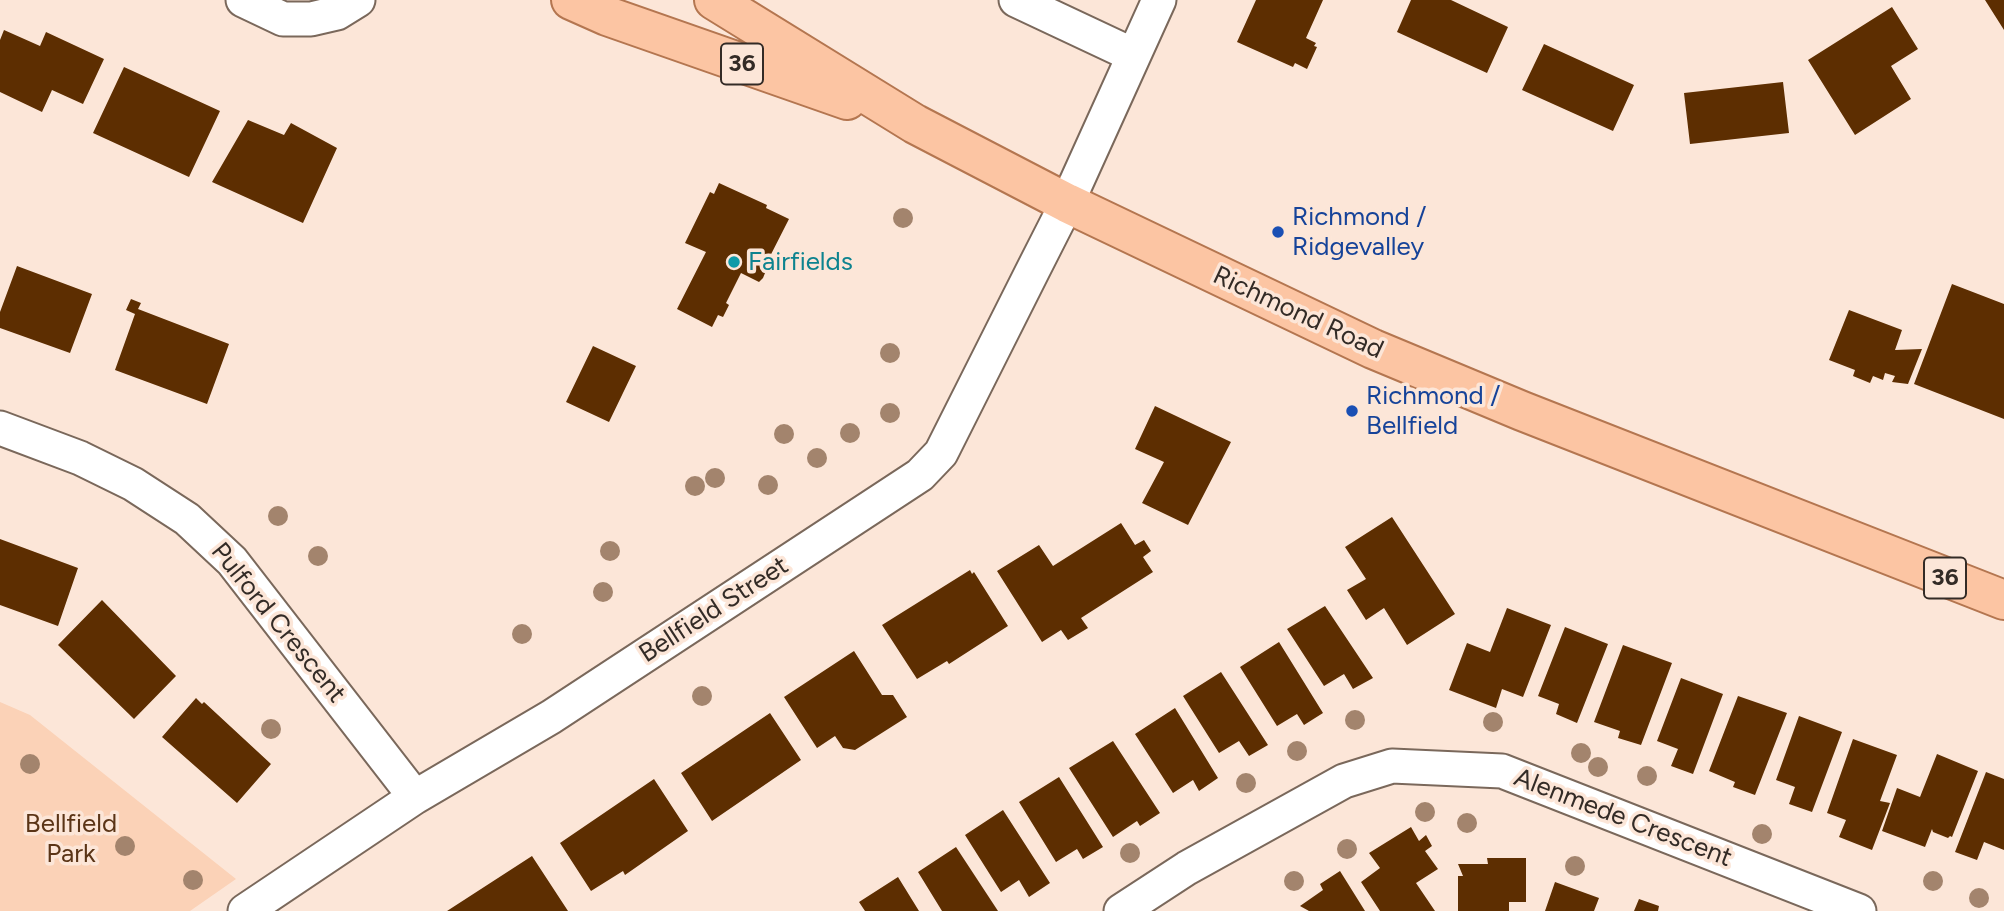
<!DOCTYPE html>
<style>
body{margin:0}
canvas{display:block;background:#fce6d8}
</style>
<canvas width="2004" height="911"></canvas>
<script>
const c = document.querySelector('canvas').getContext('2d');
c.lineJoin = 'round';
function fill(path, color) {
  c.fillStyle = color;
  c.fill(path, 'evenodd');
}
function toPath(rows) {
  const path = new Path2D();
  for (const r of rows) {
    path.moveTo(r[0], r[1]);
    for (let i = 2; i < r.length; i += 2) path.lineTo(r[i], r[i + 1]);
  }
  return path;
}
function stroke(path, color, width, dash) {
  c.strokeStyle = color;
  c.lineWidth = width;
  c.lineCap = dash ? 'butt' : 'round';
  c.setLineDash(dash || []);
  c.stroke(path);
}
function label(font, color, halo, rows, align = 'center') {
  c.font = font + ' Figtree,sans-serif';
  c.lineWidth = 7;
  c.setLineDash([]);
  c.textBaseline = 'middle';
  c.strokeStyle = halo;
  c.fillStyle = color;
  for (const [text, x, y, turn = 0] of rows) {
    c.save();
    c.translate(x, y);
    c.rotate((+turn || 0) * Math.PI / 180);
    c.textAlign = isNaN(turn) ? turn : align;
    if (halo) c.strokeText(text, 0, 0);
    c.fillText(text, 0, 0);
    c.restore();
  }
}
const green = toPath([
 [0,702,30,715,236,879,190,911,0,911]
]);
const building = toPath([
 [1256,0,1323,0,1306,38,1316,43,1314,46,1317,47,1307,69,1295,63,1293,67,1237,42],
 [1411,0,1451,0,1508,27,1487,73,1397,32],
 [1985,0,2004,0,2004,30],
 [1892,7,1918,49,1891,66,1911,99,1855,135,1808,60],
 [4,30,40,46,46,32,104,59,83,104,52,90,42,112,0,92,0,40],
 [1544,44,1634,85,1613,131,1522,90],
 [124,67,220,111,189,177,93,133],
 [1783,82,1789,133,1690,144,1684,93],
 [248,120,284,135,291,123,337,148,303,223,212,182],
 [719,183,767,205,766,208,789,219,762,272,765,273,763,278,759,282,741,273,726,303,729,305,723,317,718,315,712,327,677,309,706,252,685,243,710,192,714,194],
 [17,266,92,294,70,353,0,328,0,312],
 [1952,284,2004,304,2004,419,1914,384],
 [131,299,141,303,138,309,229,344,207,404,115,370,135,314,126,310],
 [1849,310,1902,330,1895,350,1922,349,1908,384,1892,382,1895,376,1885,373,1883,380,1873,376,1870,383,1853,376,1855,370,1829,360],
 [593,346,636,366,609,422,566,402],
 [1155,406,1231,442,1188,525,1142,503,1164,462,1135,449],
 [1392,517,1455,614,1407,645,1384,608,1366,620,1347,590,1366,579,1345,547],
 [1121,523,1135,545,1144,540,1151,551,1143,557,1153,572,1081,618,1088,628,1068,640,1061,630,1042,642,997,571,1039,545,1053,566],
 [0,539,78,568,58,626,0,605],
 [970,570,972,574,974,572,1008,626,949,664,947,661,917,679,882,625],
 [102,600,176,676,134,719,58,645],
 [1325,606,1373,678,1353,689,1344,674,1324,686,1287,629],
 [1507,608,1551,625,1523,697,1502,689,1496,708,1449,690,1467,643,1490,652],
 [1565,627,1608,644,1577,723,1556,714,1559,704,1538,696],
 [1279,642,1323,713,1304,725,1297,714,1277,726,1240,667],
 [1623,645,1672,663,1641,745,1618,738,1620,731,1594,722],
 [854,651,882,695,893,695,907,717,855,750,843,748,835,736,817,748,784,697],
 [1221,672,1268,745,1249,756,1239,741,1219,753,1183,696],
 [1681,678,1723,694,1693,774,1671,766,1678,749,1657,741],
 [1738,696,1787,713,1755,795,1733,787,1735,782,1709,771],
 [196,698,202,704,204,702,271,764,237,803,162,737],
 [1175,708,1218,778,1199,791,1193,780,1173,793,1135,734],
 [770,713,801,760,712,821,681,773],
 [1799,716,1842,732,1812,812,1789,804,1795,787,1776,780],
 [1853,739,1897,755,1880,801,1890,803,1872,850,1839,837,1846,820,1827,813],
 [1113,741,1160,813,1140,826,1137,821,1113,837,1069,768],
 [1937,754,1978,771,1952,837,1950,836,1948,838,1933,832,1932,829,1925,847,1882,831,1897,788,1920,797],
 [1986,772,2004,779,2004,850,1984,842,1977,860,1955,852],
 [1059,777,1103,847,1083,859,1077,849,1056,862,1019,802],
 [654,779,688,831,625,875,623,871,591,891,560,843],
 [1003,810,1050,883,1029,897,1019,880,1001,892,965,835],
 [1411,827,1419,841,1426,835,1432,846,1425,851,1438,869,1416,883,1435,911,1380,911,1361,882,1380,868,1369,853],
 [956,847,998,911,942,911,918,872],
 [532,856,568,911,447,911],
 [1487,858,1526,858,1526,902,1509,902,1509,911,1458,911,1458,876,1463,876,1458,864,1488,864],
 [1340,871,1365,911,1309,911,1300,906,1323,890,1320,884],
 [898,877,919,911,865,911,859,902],
 [1555,882,1599,898,1594,911,1545,911],
 [1639,899,1659,906,1658,911,1634,911]
]);
const minor = toPath([
 [243,0,283,19,311,19,337,13,358,0],
 [1016,0,1133,55],
 [0,428,80,458,133,484,187,519,232,561,415,797],
 [245,911,415,797,551,717,920,475,941,453,1033,270,1067,203,1159,0],
 [1121,911,1187,868,1344,781,1392,766,1502,771,1859,911]
]);
const primary = toPath([
 [571,0,607,16,847,100],
 [714,0,915,124,1067,203,1373,349,1522,411,2004,600]
]);
const trees = [
 [903,218],
 [890,353],
 [890,413],
 [850,433],
 [784,434],
 [817,458],
 [715,478],
 [768,485],
 [695,486],
 [278,516],
 [610,551],
 [318,556],
 [603,592],
 [522,634],
 [702,696],
 [1355,720],
 [1493,722],
 [271,729],
 [1297,751],
 [1581,753],
 [30,764],
 [1598,767],
 [1647,776],
 [1246,783],
 [1425,812],
 [1467,823],
 [1762,834],
 [125,846],
 [1347,849],
 [1130,853],
 [1575,866],
 [193,880],
 [1294,881],
 [1933,881],
 [1979,898]
];
const markers = [
 [1278,232,7,"#1a4fb4"],
 [734,262,7,"#0f9aa8"],
 [1352,411,7,"#1a4fb4"]
];
const shields = [
 [742,64,42],
 [1945,578,42]
];
const shieldNames = [
 ["36",742,64],
 ["36",1945,578]
];
const transitNames = [
 ["Richmond /",1292,217],
 ["Ridgevalley",1292,247],
 ["Richmond /",1366,396],
 ["Bellfield",1366,426]
];
const cultureNames = [
 ["Fairfields",748,262]
];
const streetNames = [
 ["Richmond Road",1298,313,25],
 ["Bellfield Street",714,610,-33],
 ["Pulford Crescent",278,623,51],
 ["Alenmede Crescent",1623,818,21]
];
const parkNames = [
 ["Bellfield",71,824],
 ["Park",71,854]
];
fill(green, '#fbd2b7');
fill(building, '#5d2e01');
stroke(minor, '#7a685b', 37);
stroke(primary, '#b47650', 42);
stroke(minor, '#fff', 33);
stroke(primary, '#fcc5a3', 38);
c.fillStyle = '#a3846d';
for (const [x, y] of trees) {
  c.beginPath();
  c.arc(x, y, 10, 0, 2 * Math.PI);
  c.fill();
}
for (const [x, y, r, color] of markers) {
  const dot = new Path2D();
  dot.arc(x, y, r, 0, 2 * Math.PI);
  c.fillStyle = color;
  c.fill(dot);
  stroke(dot, '#fce6d8', 2.5);
}
for (const [x, y, w] of shields) {
  const box = new Path2D();
  box.roundRect(x - w / 2, y - 20.5, w, 41, 5);
  c.fillStyle = '#fce6d8';
  c.fill(box);
  stroke(box, '#332b26', 2);
}
label('bold 24px', '#332b26', null, shieldNames);
label('26px', '#164399', '#fce6d8', transitNames, 'left');
label('26px', '#0d838f', '#fce6d8', cultureNames, 'left');
label('26px', '#332b26', '#fce6d8', streetNames);
label('26px', '#5a3416', '#fce6d8', parkNames);
</script>
